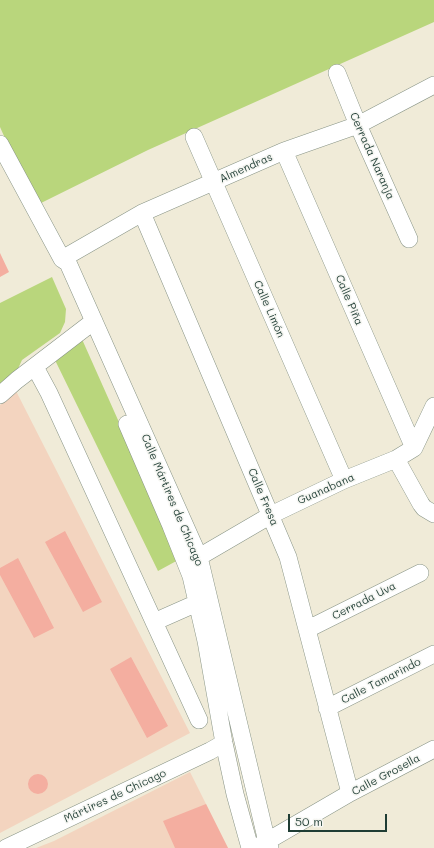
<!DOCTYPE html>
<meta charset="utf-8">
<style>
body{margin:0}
#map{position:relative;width:434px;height:848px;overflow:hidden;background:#f0ebd8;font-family:Mali,sans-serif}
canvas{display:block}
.scale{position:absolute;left:288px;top:814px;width:99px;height:18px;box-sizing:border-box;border:2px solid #1f3d34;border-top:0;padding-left:5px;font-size:12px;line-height:14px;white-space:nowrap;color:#1f3d34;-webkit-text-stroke:3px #f6f6f2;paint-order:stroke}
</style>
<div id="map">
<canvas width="434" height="848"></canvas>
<div class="scale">50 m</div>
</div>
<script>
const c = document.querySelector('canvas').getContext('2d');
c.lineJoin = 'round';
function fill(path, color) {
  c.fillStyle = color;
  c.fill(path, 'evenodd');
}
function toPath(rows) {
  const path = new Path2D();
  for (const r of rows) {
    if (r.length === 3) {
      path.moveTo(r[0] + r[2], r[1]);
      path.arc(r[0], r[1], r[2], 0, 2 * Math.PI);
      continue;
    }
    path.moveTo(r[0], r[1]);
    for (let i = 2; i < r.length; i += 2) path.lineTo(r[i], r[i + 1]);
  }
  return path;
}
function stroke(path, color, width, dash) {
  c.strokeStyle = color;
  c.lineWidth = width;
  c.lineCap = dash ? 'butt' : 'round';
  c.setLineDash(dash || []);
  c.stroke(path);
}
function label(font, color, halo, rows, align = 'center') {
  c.font = font + ' Mali,sans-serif';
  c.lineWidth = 3;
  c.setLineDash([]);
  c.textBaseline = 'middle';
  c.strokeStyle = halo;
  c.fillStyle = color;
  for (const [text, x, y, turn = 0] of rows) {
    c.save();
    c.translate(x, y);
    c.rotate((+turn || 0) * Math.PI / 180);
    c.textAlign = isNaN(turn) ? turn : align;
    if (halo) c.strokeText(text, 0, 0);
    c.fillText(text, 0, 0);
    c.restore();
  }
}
const built = toPath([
 [16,391,190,733,0,833,0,405],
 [190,772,228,848,36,848,54,841]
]);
const green = toPath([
 [0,0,434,0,434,22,148,150,35,206,0,127],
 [52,277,66,309,65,322,60,333,22,360,16,373,0,386,0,303],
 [81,337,180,559,158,571,54,358]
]);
const building = toPath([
 [0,253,9,272,0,277],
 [65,531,102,602,83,612,45,542],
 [18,558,54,628,34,638,0,575,0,568],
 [131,657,168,726,147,738,110,669],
 [38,784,10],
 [206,804,228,848,175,848,163,821]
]);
const minor = toPath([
 [337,73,358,125,409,239],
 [194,137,344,480],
 [0,144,62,259,68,263,199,557,267,842,270,848],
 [284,151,414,448],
 [142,213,288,557,350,793],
 [62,259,142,213,284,151,358,125,434,85],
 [35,367,49,393,199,720],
 [0,395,17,380,94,321],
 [127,424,171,526,191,576,206,641,224,743,235,794,250,848],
 [396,459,421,504,424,508,434,514],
 [199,557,271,515,344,480,396,459,414,448,434,406],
 [154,622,197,603],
 [308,629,420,573],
 [327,708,434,654],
 [257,847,350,793,434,749],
 [6,848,210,751,224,743]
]);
const streetNames = [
 ["Cerrada Naranja",372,156,66],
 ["Almendras",246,168,-24],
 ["Calle Piña",349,300,67],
 ["Calle Limón",269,309,66],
 ["Guanabana",326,489,-24],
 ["Calle Fresa",263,497,67],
 ["Calle Mártires de Chicago",172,500,67],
 ["Cerrada Uva",364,601,-27],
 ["Calle Tamarindo",381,681,-27],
 ["Calle Grosella",386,775,-28],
 ["Mártires de Chicago",115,796,-25]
];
fill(built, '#f3d4bf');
fill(green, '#b9d67c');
fill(building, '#f4aea0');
stroke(minor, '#889486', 18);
stroke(minor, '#fff', 17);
label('11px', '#1f3d34', '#f6f6f2', streetNames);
</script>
